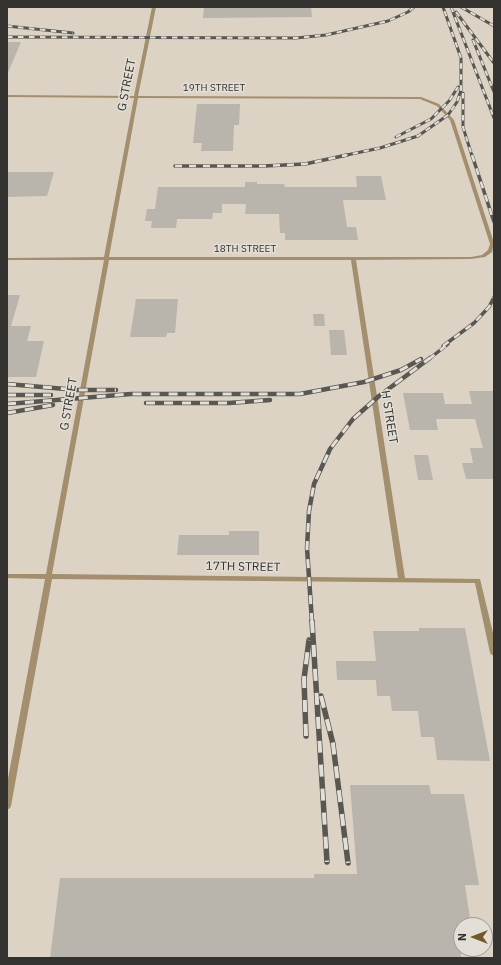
<!DOCTYPE html>
<style>
body{margin:0}
#map{position:relative;width:501px;height:965px;overflow:hidden;background:#e3ded6;font-family:"IBM Plex Sans",sans-serif}
canvas{display:block}
.frame{position:absolute;inset:0;border:8px solid #34322e;pointer-events:none}
.north{position:absolute;left:453px;top:917px;width:40px;height:40px;box-sizing:border-box;background:#e3ded6;border:1px solid #9d9993;border-radius:50%;rotate:270deg;font-size:11px;font-weight:700;line-height:16px;text-align:center;color:#34322e}
.north::after{content:'';display:block;margin:auto;width:14px;height:18px;background:#74592b;clip-path:polygon(50% 0,100% 100%,50% 72%,0 100%)}
</style>
<div id="map">
<canvas width="501" height="965"></canvas>
<div class="frame"></div>
<div class="north">N</div>
</div>
<script>
const c = document.querySelector('canvas').getContext('2d');
c.lineJoin = 'round';
function fill(path, color) {
  c.fillStyle = color;
  c.fill(path, 'evenodd');
}
function toPath(rows) {
  const path = new Path2D();
  for (const r of rows) {
    path.moveTo(r[0], r[1]);
    for (let i = 2; i < r.length; i += 2) path.lineTo(r[i], r[i + 1]);
  }
  return path;
}
function stroke(path, color, width, dash) {
  c.strokeStyle = color;
  c.lineWidth = width;
  c.lineCap = dash ? 'butt' : 'round';
  c.setLineDash(dash || []);
  c.stroke(path);
}
function label(font, color, halo, rows, align = 'center') {
  c.font = font + ' "IBM Plex Sans",sans-serif';
  c.lineWidth = 3;
  c.setLineDash([]);
  c.textBaseline = 'middle';
  c.strokeStyle = halo;
  c.fillStyle = color;
  for (const [text, x, y, turn = 0] of rows) {
    c.save();
    c.translate(x, y);
    c.rotate((+turn || 0) * Math.PI / 180);
    c.textAlign = isNaN(turn) ? turn : align;
    if (halo) c.strokeText(text, 0, 0);
    c.fillText(text, 0, 0);
    c.restore();
  }
}
const built = toPath([
 [7,7,494,7,494,958,7,958],
 [461,925,485,925,485,949,461,949]
]);
const building = toPath([
 [204,7,311,7,312,17,203,18],
 [7,42,21,42,7,75],
 [197,104,240,104,239,125,234,125,233,151,201,151,202,143,193,143],
 [7,172,54,172,47,196,7,197],
 [356,176,381,176,386,200,343,200,347,227,356,227,358,240,285,240,285,233,280,233,279,214,245,214,246,204,222,204,222,213,213,213,212,219,177,219,176,228,151,228,152,221,145,221,147,209,155,209,158,187,245,187,245,182,257,182,257,184,284,184,285,187,357,187],
 [7,295,20,295,11,326,31,326,27,341,44,341,36,377,7,377],
 [136,299,178,299,175,333,167,333,166,337,130,337],
 [313,314,324,314,325,326,314,326],
 [329,330,344,330,347,355,331,355],
 [469,391,494,391,494,479,466,479,462,463,473,463,470,448,483,448,475,419,436,419,438,430,410,430,403,393,443,393,445,404,472,404],
 [414,455,428,455,433,480,418,480],
 [229,531,259,531,259,555,177,555,179,535,229,535],
 [419,628,465,628,490,761,437,760,434,737,421,737,418,711,392,711,390,696,377,696,376,680,337,680,336,661,376,661,373,631,419,631],
 [350,785,429,785,431,794,464,794,479,885,465,885,471,925,461,925,461,958,50,958,60,878,314,878,314,874,357,874]
]);
const lane = toPath([
 [152,7,156,7,138,96,421,97,439,104,454,120,494,243,492,252,485,257,471,259,356,260,405,578,480,579,494,637,494,656,492,655,490,653,475,583,52,579,11,806,10,808,7,810,7,784,45,579,7,578,7,574,46,574,104,260,7,260,7,258,104,257,134,98,7,97,7,95,134,96,152,7],
 [138,98,420,99,437,106,450,120,490,244,488,250,482,255,471,257,109,257,138,98],
 [109,260,351,260,398,578,52,574,109,260]
]);
const railFar3 = toPath([
 [451,7,494,118],
 [461,7,494,26],
 [456,12,494,63],
 [7,26,73,33],
 [7,37,296,38,326,35,388,21,408,12,414,7],
 [473,40,494,92],
 [463,93,463,127,472,156],
 [396,137,431,119,449,101,458,87],
 [342,156,380,148,418,136,448,115,457,102,461,90,461,58,443,7]
]);
const railFar2 = toPath([
 [472,155,494,222],
 [175,166,264,166,305,164,347,155],
 [443,346,474,323,489,307,494,297],
 [429,359,448,344]
]);
const railFar1 = toPath([
 [7,384,77,390,116,390],
 [7,395,51,395],
 [146,403,229,403,270,400],
 [7,404,131,394,300,394,364,382,401,370,421,359],
 [7,413,53,405],
 [312,622,307,548,309,511,314,484,330,449,353,419,379,396,430,358]
]);
const rail = toPath([
 [312,621,327,862],
 [321,696,333,744,348,863],
 [306,736,304,679,309,640]
]);
const farStreetnames = [
 ["19TH STREET",214,88],
 ["18TH STREET",245,249]
];
const streetNames = [
 ["G STREET",127,85,-79],
 ["G STREET",69,404,-80],
 ["H STREET",389,417,81],
 ["17TH STREET",243,567,1]
];
fill(built, '#dcd3c4');
fill(building, '#b9b4ac');
fill(lane, '#a38e6e');
stroke(railFar3, '#595752', 3);
stroke(railFar2, '#595752', 3.5);
stroke(railFar1, '#595752', 4.5);
stroke(rail, '#595752', 5.5);
stroke(railFar3, '#e3ded6', 2, [5.5]);
stroke(railFar2, '#e3ded6', 2.5, [7]);
stroke(railFar1, '#e3ded6', 3, [9]);
stroke(rail, '#e3ded6', 4, [12]);
label('10px', '#34322e', '#e3ded6', farStreetnames);
label('12px', '#34322e', '#e3ded6', streetNames);
</script>
